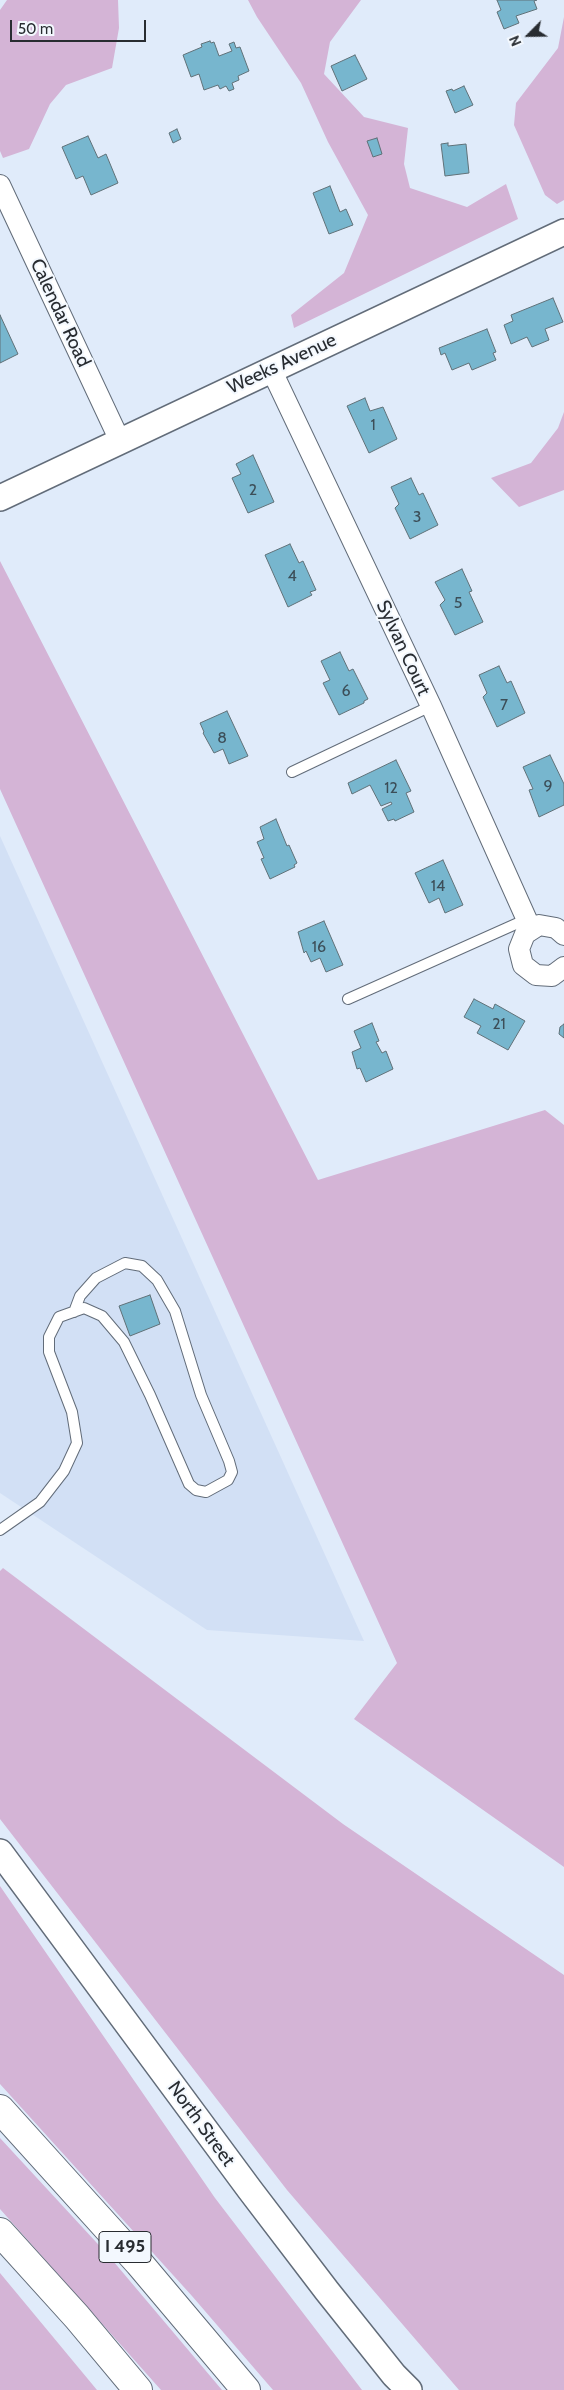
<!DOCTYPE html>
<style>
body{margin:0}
#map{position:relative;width:564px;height:2390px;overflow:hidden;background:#e0ebfa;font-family:Cabin,sans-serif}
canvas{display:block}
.north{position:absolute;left:504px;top:10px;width:50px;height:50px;-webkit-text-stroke:4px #f3f8fe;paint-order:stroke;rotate:247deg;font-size:14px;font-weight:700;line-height:20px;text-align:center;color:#282c31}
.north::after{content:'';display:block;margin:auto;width:18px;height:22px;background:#282c31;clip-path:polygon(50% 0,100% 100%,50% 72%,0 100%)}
.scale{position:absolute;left:10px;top:20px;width:136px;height:22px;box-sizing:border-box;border:2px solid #282c31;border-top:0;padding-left:6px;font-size:15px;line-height:18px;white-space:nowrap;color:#282c31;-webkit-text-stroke:4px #f3f8fe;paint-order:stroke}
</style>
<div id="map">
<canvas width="564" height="2390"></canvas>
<div class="north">N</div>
<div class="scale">50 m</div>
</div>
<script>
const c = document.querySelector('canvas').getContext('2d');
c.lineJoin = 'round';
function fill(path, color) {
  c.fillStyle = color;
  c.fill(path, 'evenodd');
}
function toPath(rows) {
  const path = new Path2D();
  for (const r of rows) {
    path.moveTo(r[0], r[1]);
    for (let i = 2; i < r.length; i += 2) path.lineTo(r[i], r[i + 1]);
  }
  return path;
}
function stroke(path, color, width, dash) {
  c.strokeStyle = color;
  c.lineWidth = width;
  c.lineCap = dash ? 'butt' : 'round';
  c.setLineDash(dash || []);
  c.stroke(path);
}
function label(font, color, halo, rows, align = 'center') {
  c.font = font + ' Cabin,sans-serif';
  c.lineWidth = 4;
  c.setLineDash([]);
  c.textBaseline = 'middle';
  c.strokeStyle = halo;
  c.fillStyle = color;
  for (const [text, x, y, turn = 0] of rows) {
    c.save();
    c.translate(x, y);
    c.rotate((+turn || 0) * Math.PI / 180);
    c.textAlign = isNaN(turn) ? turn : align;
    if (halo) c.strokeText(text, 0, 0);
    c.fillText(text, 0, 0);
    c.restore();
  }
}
const built = toPath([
 [0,836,364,1641,207,1630,0,1493]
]);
const green = toPath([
 [7,0,118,0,119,28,112,68,66,85,50,104,29,149,3,158,0,151,0,10],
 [248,0,361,0,330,42,324,74,364,117,408,128,404,164,410,188,467,207,506,184,518,219,294,328,291,315,344,273,368,215,328,142,301,83,257,17],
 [564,17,564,200,557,204,545,195,514,125,516,103,558,48],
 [564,412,564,490,519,507,491,478,531,463,558,428],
 [0,561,318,1180,545,1110,564,1125,564,1867,354,1719,397,1663,0,789],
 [3,1568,343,1824,564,1975,564,2390,459,2390,287,2190,0,1819,0,1571],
 [0,1886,215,2198,362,2390,273,2390,192,2296,0,2084],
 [0,2138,108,2255,222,2390,161,2390,0,2209],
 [0,2273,97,2390,0,2390]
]);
const building = toPath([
 [497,0,537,0,534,1,537,9,516,16,519,23,504,29,497,12,501,10,497,0],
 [210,41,211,43,214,42,219,56,232,51,229,44,234,42,236,48,240,47,249,71,238,76,239,80,232,83,234,89,229,91,226,86,220,89,218,85,204,90,199,74,191,77,183,55,202,47,201,44,210,41],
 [355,55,367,79,342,91,331,66,355,55],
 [464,86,473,105,455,113,446,91,452,89,453,91,464,86],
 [177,129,181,139,173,143,169,133,177,129],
 [88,136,98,158,106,154,118,183,91,195,83,176,76,179,62,147,88,136],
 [377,138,382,154,373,157,367,141,377,138],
 [448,143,448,146,466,144,469,173,445,176,441,144,448,143],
 [330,186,340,212,346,209,353,225,329,234,313,193,330,186],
 [553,298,563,322,545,329,549,340,532,347,527,337,511,344,504,325,513,321,511,315,553,298],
 [0,315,18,354,0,363,0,315],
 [487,329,496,352,493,353,496,360,472,370,469,363,452,370,445,353,441,355,439,348,487,329],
 [365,398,370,411,383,407,397,439,369,453,347,406,365,398],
 [253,455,274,502,248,513,232,478,241,474,236,464,253,455],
 [411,478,419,495,423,493,438,525,410,539,395,508,399,504,391,487,411,478],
 [290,544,299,563,303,561,316,590,310,592,312,595,288,607,265,555,290,544],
 [462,569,472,591,469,592,483,622,455,635,440,605,445,600,435,582,462,569],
 [340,652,349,671,353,669,368,699,364,701,364,703,339,715,323,683,330,680,321,661,340,652],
 [499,666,507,683,511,681,525,713,497,727,483,697,487,693,479,675,499,666],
 [227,711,248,756,229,764,223,749,214,753,203,733,204,732,200,723,227,711],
 [550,755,564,784,564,805,539,817,529,790,533,789,523,767,550,755],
 [396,760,411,791,406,793,414,812,395,821,394,819,388,821,382,809,392,804,391,802,381,806,370,785,352,794,348,783,396,760],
 [276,819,287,846,289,845,297,863,294,865,295,867,270,879,261,859,264,858,257,842,264,839,260,827,276,819],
 [443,860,463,905,445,913,439,898,429,903,415,873,443,860],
 [324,921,343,965,326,972,320,958,311,962,306,951,304,953,298,932,324,921],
 [474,999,493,1009,495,1004,525,1021,508,1050,477,1033,481,1026,464,1017,474,999],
 [372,1023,379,1041,376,1042,382,1053,386,1051,393,1069,366,1082,360,1068,357,1069,352,1052,361,1048,354,1031,372,1023],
 [564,1024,564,1038,559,1034,560,1027,564,1024],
 [150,1295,160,1324,130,1336,119,1306,150,1295]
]);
const service = toPath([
 [292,772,431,706],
 [348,999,527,919],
 [0,1530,40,1502,64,1471,77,1443,72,1412,49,1352,49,1337,59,1317,84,1308,102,1316,124,1342,150,1395,189,1484,196,1490,206,1492,228,1480,232,1472,229,1461,201,1395,175,1311,157,1280,142,1266,125,1263,96,1278,80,1296,74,1312]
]);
const minor = toPath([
 [0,185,120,441],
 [271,369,431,706,531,929],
 [564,935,556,928,539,925,525,934,519,949,523,965,536,975,552,976,564,967]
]);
const tertiary = toPath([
 [0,498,564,232],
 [0,1852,250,2190,327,2291,394,2375,409,2390]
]);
const motorway = toPath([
 [0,2109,139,2263,246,2390],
 [0,2232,77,2317,138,2390]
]);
const numberNames = [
 ["1",373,425],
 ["2",253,490],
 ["3",417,517],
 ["4",292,576],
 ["5",458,603],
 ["6",346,691],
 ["7",504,705],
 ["8",222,738],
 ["9",548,786],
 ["12",391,788],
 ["14",438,886],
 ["16",319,947],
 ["21",499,1024]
];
const shields = [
 [125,2247,52]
];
const shieldNames = [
 ["I 495",125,2247]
];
const streetNames = [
 ["Calendar Road",60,313,65],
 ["Weeks Avenue",282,364,-25],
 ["Sylvan Court",403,648,65],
 ["North Street",201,2124,54]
];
fill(built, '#d2e0f5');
fill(green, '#d4b4d6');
fill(building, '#77b6ce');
stroke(building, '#607178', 1);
stroke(service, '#626c79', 12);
stroke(minor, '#626c79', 22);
stroke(tertiary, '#626c79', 28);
stroke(motorway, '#626c79', 30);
stroke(service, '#fff', 10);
stroke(minor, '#fff', 20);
stroke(tertiary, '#fff', 25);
stroke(motorway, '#fff', 28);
label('16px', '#3c4e58', null, numberNames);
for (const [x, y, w] of shields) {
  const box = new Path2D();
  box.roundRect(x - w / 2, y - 15.5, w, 31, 4);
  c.fillStyle = '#f3f8fe';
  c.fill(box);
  stroke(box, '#282c31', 1);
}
label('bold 18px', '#282c31', null, shieldNames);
label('19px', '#282c31', '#f3f8fe', streetNames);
</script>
